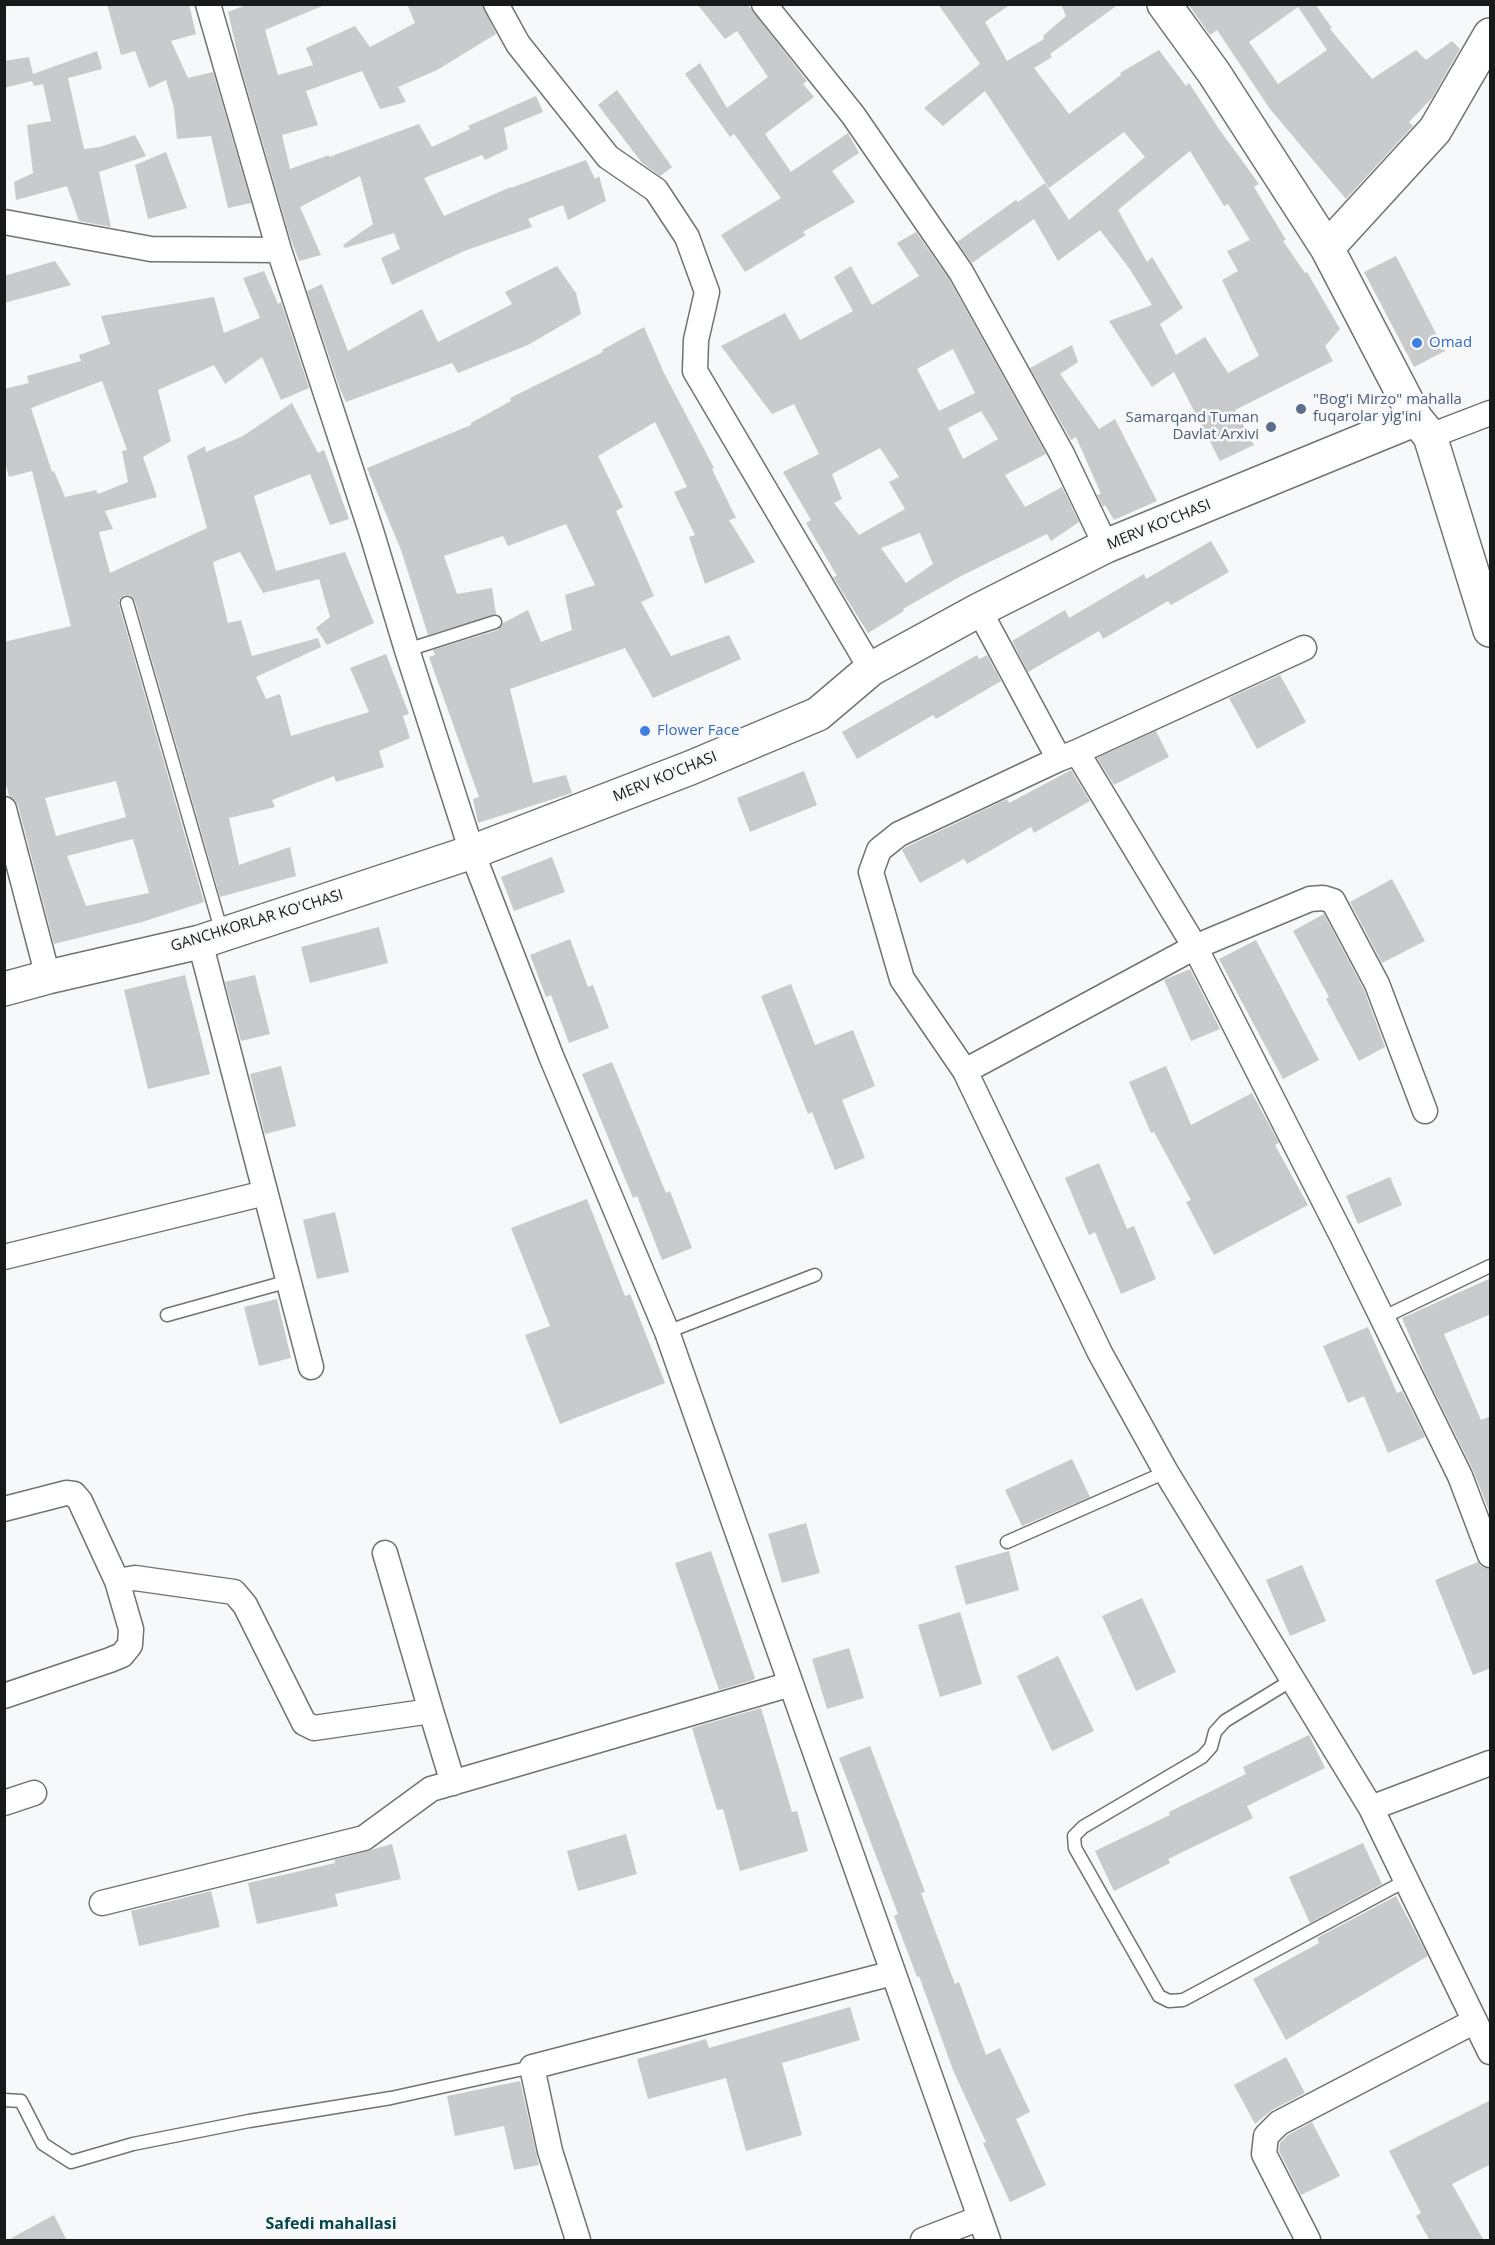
<!DOCTYPE html>
<style>
body{margin:0}
#map{position:relative;width:1495px;height:2245px;overflow:hidden;background:#f6f8f9;font-family:"Open Sans",sans-serif}
canvas{display:block}
.frame{position:absolute;inset:0;border:6px solid #181919;pointer-events:none}
</style>
<div id="map">
<canvas width="1495" height="2245"></canvas>
<div class="frame"></div>
</div>
<script>
const c = document.querySelector('canvas').getContext('2d');
c.lineJoin = 'round';
function fill(path, color) {
  c.fillStyle = color;
  c.fill(path, 'evenodd');
}
function toPath(rows) {
  const path = new Path2D();
  for (const r of rows) {
    path.moveTo(r[0], r[1]);
    for (let i = 2; i < r.length; i += 2) path.lineTo(r[i], r[i + 1]);
  }
  return path;
}
function stroke(path, color, width, dash) {
  c.strokeStyle = color;
  c.lineWidth = width;
  c.lineCap = dash ? 'butt' : 'round';
  c.setLineDash(dash || []);
  c.stroke(path);
}
function label(font, color, halo, rows, align = 'center') {
  c.font = font + ' "Open Sans",sans-serif';
  c.lineWidth = 5;
  c.setLineDash([]);
  c.textBaseline = 'middle';
  c.strokeStyle = halo;
  c.fillStyle = color;
  for (const [text, x, y, turn = 0] of rows) {
    c.save();
    c.translate(x, y);
    c.rotate((+turn || 0) * Math.PI / 180);
    c.textAlign = isNaN(turn) ? turn : align;
    if (halo) c.strokeText(text, 0, 0);
    c.fillText(text, 0, 0);
    c.restore();
  }
}
const building = toPath([
 [107,4,189,4,196,34,171,41,188,78,213,72,251,203,228,208,211,136,177,139,174,108,166,80,149,88,135,51,121,55],
 [249,4,327,4,265,30,278,75,313,65,306,48,355,26,370,47,415,23,407,4,482,4,496,34,437,70,398,87,406,102,380,109,362,71,306,91,318,125,282,135,290,169,329,155,329,157,419,124,432,147,470,129,468,126,536,96,543,112,504,128,508,149,485,160,482,155,424,178,444,216,511,187,511,188,586,160,595,179,599,176,606,201,568,220,563,205,528,219,532,227,464,251,392,285,381,258,400,249,394,233,345,248,343,245,373,224,360,176,300,207,321,255,299,261,289,234,240,64,228,12],
 [697,4,747,4,807,81,803,84,814,97,765,134,791,172,848,133,859,153,832,171,855,202,803,232,806,235,745,272,721,235,781,198,734,134,730,137,685,74,700,63,727,108,768,77,737,31,725,39],
 [938,4,1011,4,985,22,1007,61,1044,39,1043,36,1066,16,1061,4,1119,4,1050,54,1052,57,1034,68,1069,114,1121,75,1120,73,1159,50,1186,86,1189,83,1219,129,1259,184,1254,187,1286,240,1283,241,1305,273,1307,272,1340,329,1325,346,1333,361,1235,410,1254,445,1220,461,1174,372,1152,387,1109,321,1152,305,1129,268,1100,230,1058,261,1034,219,972,263,957,242,1016,200,1018,202,1045,183,1069,220,1145,157,1124,132,1049,188,985,91,943,126,924,108,980,64],
 [1190,151,1224,206,1228,204,1250,240,1227,251,1238,271,1222,280,1259,356,1228,373,1205,337,1176,355,1160,324,1183,308,1152,257,1147,262,1118,210],
 [1188,4,1315,4,1332,28,1330,29,1372,79,1416,50,1426,60,1452,41,1460,49,1432,98,1409,122,1413,126,1346,199,1270,109,1217,30,1210,35],
 [1298,7,1327,50,1278,84,1249,42],
 [97,51,102,69,68,78,84,149,100,147,135,135,146,156,99,172,111,227,79,221,67,186,16,200,14,182,33,173,27,125,51,121,43,84,34,86,32,81,4,88,4,61,29,57,33,74],
 [617,90,672,167,660,176,642,163,598,105],
 [166,152,187,208,148,219,135,165],
 [916,232,949,279,1046,454,1005,475,1025,507,1062,487,1079,522,1051,541,1047,534,961,576,903,609,904,611,868,633,833,577,837,576,806,523,811,520,783,472,819,454,794,404,772,414,721,346,785,313,800,340,853,311,834,277,851,266,872,305,919,276,897,243],
 [953,349,975,393,939,411,917,369],
 [981,411,998,439,963,459,948,428],
 [880,448,899,477,889,482,905,509,859,535,834,503,842,499,832,474],
 [920,533,933,564,906,583,881,548],
 [1396,256,1445,351,1414,367,1364,272],
 [55,261,71,285,4,303,4,276],
 [557,266,576,293,581,314,528,345,458,373,452,363,346,402,340,389,307,291,322,284,348,351,422,309,438,342,512,304,505,292],
 [264,271,278,304,281,302,309,388,281,400,262,357,225,384,214,365,158,390,171,441,143,457,157,497,105,511,113,529,99,532,110,573,207,528,187,456,205,446,206,452,243,436,292,403,318,453,324,450,349,519,330,525,310,474,254,496,276,571,345,552,374,623,327,645,316,628,330,617,319,579,263,593,240,552,213,562,228,623,241,620,252,656,318,638,321,647,256,677,266,699,280,694,291,736,369,712,350,668,386,654,409,714,403,716,410,738,379,751,384,767,336,782,334,776,272,800,275,807,229,818,239,865,290,847,296,876,220,897,135,601,130,595,124,595,119,600,119,605,204,902,142,922,54,944,18,805,14,799,9,796,4,777,4,642,71,626,32,471,9,477,4,459,4,389,29,383,27,376,81,361,79,355,110,344,101,316,214,297,224,333,260,318,243,278],
 [102,381,127,450,122,451,128,482,98,494,96,490,65,497,54,471,52,472,31,408],
 [116,781,126,817,56,836,45,798],
 [133,839,149,893,86,906,67,856],
 [644,327,664,373,714,468,712,469,736,518,729,520,755,562,705,584,689,537,695,535,674,492,687,487,655,422,598,456,623,507,616,511,654,596,641,602,671,656,729,635,741,659,653,698,625,648,510,689,533,783,566,775,572,793,478,823,473,799,479,797,429,657,435,655,433,650,498,630,503,623,528,610,541,642,572,630,565,595,595,585,566,524,508,546,503,536,444,556,457,594,492,588,496,614,428,635,401,550,367,468,471,425,471,423,511,401,510,398,603,352,602,350],
 [1072,345,1078,362,1060,374,1099,429,1115,419,1157,501,1114,520,1105,505,1103,507,1097,495,1101,494,1076,437,1071,440,1030,368],
 [1211,541,1229,572,1171,605,1168,601,1103,639,1099,631,1028,672,1012,641,1065,610,1069,618,1144,574,1146,579],
 [977,655,979,659,987,655,1001,681,936,719,933,715,857,759,842,732],
 [1280,675,1306,722,1257,749,1229,698],
 [1156,731,1169,757,1114,785,1097,758],
 [1071,770,1090,801,1034,833,1031,827,967,864,964,859,920,883,902,850,906,847,1007,799,1009,803],
 [804,771,817,805,750,832,737,798],
 [552,857,565,892,514,911,501,877],
 [1392,879,1425,941,1382,963,1350,902],
 [1324,914,1364,990,1385,1047,1359,1061,1326,999,1329,997,1293,931],
 [379,927,388,963,310,983,301,947],
 [570,939,588,987,593,985,609,1028,569,1043,551,995,546,997,530,955],
 [1256,940,1319,1060,1283,1079,1219,959],
 [1190,969,1220,1029,1191,1041,1164,980],
 [185,975,210,1074,148,1089,124,990],
 [255,975,270,1034,241,1041,225,982],
 [791,984,815,1045,853,1030,875,1086,842,1100,865,1158,835,1170,812,1112,808,1114,761,996],
 [612,1062,666,1193,670,1191,692,1248,662,1260,637,1196,633,1198,582,1074],
 [281,1066,296,1126,265,1134,250,1074],
 [1166,1066,1191,1125,1252,1093,1279,1143,1275,1145,1308,1205,1214,1255,1186,1202,1191,1200,1154,1132,1151,1133,1129,1082],
 [1099,1163,1127,1229,1134,1226,1156,1279,1121,1294,1095,1232,1089,1235,1065,1178],
 [1390,1177,1402,1205,1358,1224,1346,1196],
 [587,1199,625,1296,630,1294,665,1383,560,1424,525,1335,550,1326,511,1228],
 [335,1212,349,1272,317,1279,303,1220],
 [1491,1278,1491,1314,1444,1334,1481,1420,1491,1416,1491,1516,1473,1470,1425,1373,1402,1318],
 [277,1299,291,1358,259,1366,244,1307],
 [1368,1327,1397,1393,1402,1391,1425,1437,1388,1453,1364,1396,1348,1403,1323,1346],
 [1072,1459,1090,1497,1022,1526,1005,1490],
 [806,1523,820,1573,782,1583,768,1534],
 [711,1551,755,1678,753,1680,719,1690,675,1563],
 [1009,1551,1019,1590,966,1605,955,1566],
 [1478,1562,1481,1566,1491,1569,1491,1668,1473,1675,1435,1580],
 [1302,1565,1326,1621,1290,1636,1266,1580],
 [1142,1598,1176,1672,1136,1691,1102,1616],
 [960,1612,982,1684,940,1697,918,1625],
 [849,1648,864,1698,827,1709,812,1659],
 [1058,1656,1094,1731,1052,1751,1017,1676],
 [761,1708,792,1812,797,1811,808,1851,740,1871,723,1809,717,1810,692,1728],
 [1309,1735,1325,1768,1247,1806,1253,1818,1168,1859,1170,1863,1114,1891,1095,1851,1170,1815,1169,1812,1246,1774,1243,1767],
 [870,1746,925,1892,921,1893,955,1984,959,1982,986,2055,1000,2048,1030,2112,1016,2119,1046,2185,1010,2202,983,2143,986,2142,953,2070,919,1976,917,1977,894,1916,898,1914,839,1758],
 [626,1834,637,1874,578,1891,567,1851],
 [1363,1843,1382,1884,1310,1923,1289,1877],
 [392,1844,401,1879,335,1894,338,1906,257,1924,248,1883,335,1863,334,1860],
 [211,1891,220,1927,139,1946,131,1911],
 [1396,1896,1428,1956,1286,2040,1253,1979,1319,1943,1317,1938],
 [850,2007,860,2040,782,2063,802,2135,746,2151,726,2078,648,2099,637,2059,706,2039,709,2048],
 [1286,2057,1305,2093,1272,2110,1255,2124,1234,2085],
 [520,2081,539,2165,514,2170,504,2126,455,2136,447,2096],
 [1491,2100,1491,2164,1452,2184,1484,2241,1430,2241,1416,2216,1421,2213,1389,2151],
 [1312,2122,1340,2176,1301,2195,1279,2151,1280,2143,1288,2135],
 [54,2215,67,2241,6,2241]
]);
const lane = toPath([
 [127,603,222,933],
 [407,650,495,622],
 [167,1315,289,1281],
 [1382,1318,1490,1266],
 [667,1332,815,1275],
 [1007,1542,1166,1472],
 [1292,1680,1225,1721,1215,1732,1211,1747,1202,1757,1083,1827,1074,1836,1075,1848,1159,1996,1169,2001,1183,2000,1407,1880],
 [4,2100,21,2101,43,2144,71,2162,133,2144,249,2121,391,2098,532,2067]
]);
const street = toPath([
 [496,4,518,44,608,157,656,190,687,237,707,292,696,340,695,371,871,669],
 [764,4,853,115,961,272,1062,454,1106,546],
 [4,222,151,249,279,250],
 [1430,436,1490,413],
 [979,610,1059,759,1077,752,1195,947,1343,1238,1460,1476,1490,1555],
 [1077,752,1304,648],
 [4,809,48,977],
 [200,942,311,1367],
 [965,1071,902,979,871,872,879,850,899,834,1059,759],
 [4,1257,265,1193],
 [4,1509,66,1493,74,1494,80,1501,117,1581,135,1578,234,1592,245,1605,304,1723,314,1728,431,1711,453,1783],
 [385,1553,431,1711],
 [791,1684,988,2240],
 [4,1696,110,1660,122,1655,130,1645,131,1629,117,1581],
 [1490,1763,1371,1808,1490,2052],
 [4,1803,34,1793],
 [1371,1808,1166,1472,1100,1353,965,1071,1195,947,1310,899,1323,898,1333,901,1377,984,1425,1111],
 [102,1903,364,1838,431,1789,791,1684,667,1332,551,1056,472,852,407,650,372,534,279,250,208,4],
 [578,2240,550,2151,532,2067,893,1973],
 [923,2240,980,2218],
 [1308,2240,1264,2154,1266,2136,1279,2123,1475,2021]
]);
const secondary = toPath([
 [1164,4,1214,73,1327,248,1416,419,1430,436,1490,630],
 [1327,248,1435,130,1490,35],
 [4,989,48,977,200,942,472,852,690,768,818,714,871,669,979,610,1106,546,1416,419]
]);
const markers = [
 [1417,343,6,"#3f7fe0"],
 [1301,409,6,"#5c6f8a"],
 [1271,427,6,"#5c6f8a"],
 [645,731,6,"#3f7fe0"]
];
const shopNames = [
 ["Omad",1429,343],
 ["Flower Face",657,731]
];
const serviceNames = [
 ["\"Bog'i Mirzo\" mahalla",1313,400],
 ["fuqarolar yig'ini",1313,417],
 ["Samarqand Tuman",1259,418,"right"],
 ["Davlat Arxivi",1259,435,"right"]
];
const streetNames = [
 ["MERV KO'CHASI",1159,525,-22],
 ["MERV KO'CHASI",665,777,-22],
 ["GANCHKORLAR KO'CHASI",257,921,-17]
];
const neighbourhoodNames = [
 ["Safedi mahallasi",331,2224]
];
fill(building, '#c8cacb');
stroke(lane, '#717273', 15);
stroke(street, '#717273', 27);
stroke(secondary, '#717273', 36);
stroke(lane, '#fff', 12);
stroke(street, '#fff', 24);
stroke(secondary, '#fff', 33);
for (const [x, y, r, color] of markers) {
  const dot = new Path2D();
  dot.arc(x, y, r, 0, 2 * Math.PI);
  c.fillStyle = color;
  c.fill(dot);
  stroke(dot, '#f6f8f9', 2);
}
label('15px', '#366cbe', '#f6f8f9', shopNames, 'left');
label('15px', '#4e5e75', '#f6f8f9', serviceNames, 'left');
label('15px', '#181919', '#f6f8f9', streetNames);
label('bold 16px', '#07494b', '#f6f8f9', neighbourhoodNames);
</script>
